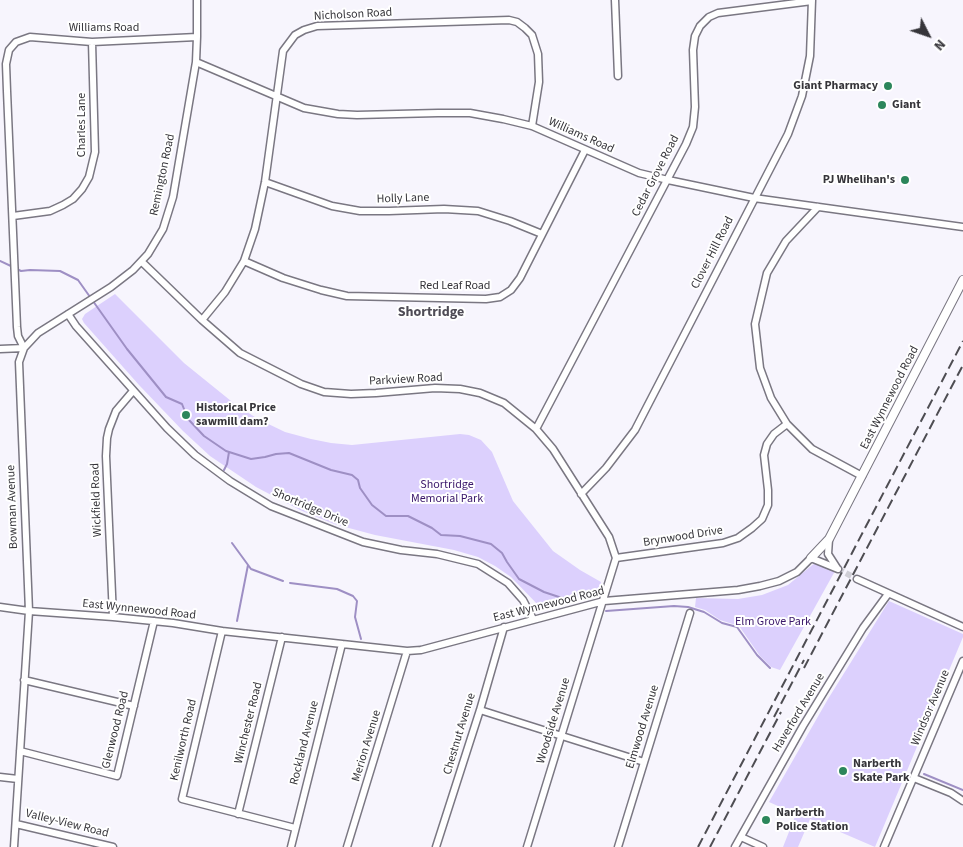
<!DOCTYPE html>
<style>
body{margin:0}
#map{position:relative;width:963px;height:847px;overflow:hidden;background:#f7f5fd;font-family:"Source Sans 3",sans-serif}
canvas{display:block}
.north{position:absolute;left:903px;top:10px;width:50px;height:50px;-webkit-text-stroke:4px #fff;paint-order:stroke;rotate:131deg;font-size:14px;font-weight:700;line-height:20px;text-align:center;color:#36353a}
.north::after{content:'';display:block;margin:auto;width:18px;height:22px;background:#36353a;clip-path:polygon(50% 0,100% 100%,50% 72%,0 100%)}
</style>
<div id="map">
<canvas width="963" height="847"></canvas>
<div class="north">N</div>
</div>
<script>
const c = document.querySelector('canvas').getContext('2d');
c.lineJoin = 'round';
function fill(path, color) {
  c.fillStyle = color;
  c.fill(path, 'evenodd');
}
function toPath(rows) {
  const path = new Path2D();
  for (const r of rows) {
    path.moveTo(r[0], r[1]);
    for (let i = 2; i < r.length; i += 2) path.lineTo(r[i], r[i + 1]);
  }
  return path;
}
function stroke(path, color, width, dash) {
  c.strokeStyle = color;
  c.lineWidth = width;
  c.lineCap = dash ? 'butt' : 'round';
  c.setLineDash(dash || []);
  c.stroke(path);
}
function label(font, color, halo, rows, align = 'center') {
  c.font = font + ' "Source Sans 3",sans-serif';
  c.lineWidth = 4;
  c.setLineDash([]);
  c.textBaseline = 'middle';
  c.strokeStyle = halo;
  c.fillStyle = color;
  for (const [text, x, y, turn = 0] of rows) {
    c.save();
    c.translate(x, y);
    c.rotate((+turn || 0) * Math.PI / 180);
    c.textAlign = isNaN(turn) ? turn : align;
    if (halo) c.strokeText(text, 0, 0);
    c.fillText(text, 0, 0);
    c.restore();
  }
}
const green = toPath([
 [115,294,184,363,236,405,258,419,285,432,311,439,331,443,352,445,460,434,469,435,481,440,492,452,513,501,553,551,580,570,601,582,599,589,594,591,593,594,540,607,511,577,495,566,478,557,454,550,375,535,334,524,300,510,256,487,210,456,183,431,139,385,84,323,82,319,85,314],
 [816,562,835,571,780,670,771,667,760,656,739,626,720,620,705,610,695,607,696,598,738,599,762,595,788,585],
 [889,601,963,634,963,637,875,847,810,819,798,847,783,847,796,814,769,802,828,699]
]);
const stream = toPath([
 [0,261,13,267],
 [17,269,21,271,30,270,60,271,78,280,127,349,166,397,182,404,188,419,204,436,226,451,251,459,265,457,276,454,289,453,331,470,352,475,358,480,360,488,372,505,386,516,408,516,432,528,441,535,460,536,491,544,502,553,507,562,519,579,544,592,568,600],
 [224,470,227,464,229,452],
 [232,543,251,569,283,581],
 [290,583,337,589,353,596,357,601,355,617,361,639],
 [606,611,674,606,688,607,704,612,722,623,737,627,757,655,770,668],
 [237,621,248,565],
 [924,774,963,790]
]);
const minorTunnel = toPath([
 [838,569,857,579]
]);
const minor = toPath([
 [615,0,618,76],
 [196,62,304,108,338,114,357,115,438,113,470,113,503,119,532,126,639,173,668,180,754,198,963,227],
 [265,182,332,206,360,211,389,211,444,209,478,211,510,221,542,234],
 [818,207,786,241,767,273,755,324,760,368,771,398,787,424,812,449,862,476],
 [13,216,50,211,63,205,73,199,82,189,89,177,95,152,92,42],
 [244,261,283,278,321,290,347,296,486,299,500,297,511,290,520,278,585,150],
 [142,262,202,320,240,353,301,384,324,392,351,394,376,393,435,388,460,389,480,393,504,403,536,429,553,449,609,537,616,558,527,847],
 [68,314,76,326,167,428,195,455,230,481,271,506,363,542,401,550,437,554,478,564,508,583,523,600,533,619],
 [202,320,225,292,244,261,255,229,265,182,283,51,295,35,304,30,317,26,509,20,517,22,525,28,532,35,538,54,539,82,532,126],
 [24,348,18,336,17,327,7,91,6,64,9,50,16,42,30,37,92,42,197,37],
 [0,349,24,348],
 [536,429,686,144,693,127,695,107,693,50,695,36,700,26,709,17,718,13,812,1],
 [581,494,606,468,635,430,788,134,802,96,810,56,812,0],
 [829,539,828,554,837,568],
 [616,558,723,543,738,538,752,528,762,519,768,505,768,490,764,455,767,444,774,434,787,424],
 [857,579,963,627],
 [0,607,29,611,113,617,173,623,222,631,407,651,421,650,604,601,738,590,760,586,779,581,797,572,811,558,838,569],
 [113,617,106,456,107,438,109,429,116,411,133,391],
 [222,631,182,799,295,828],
 [24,680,134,706],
 [480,710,644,762],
 [20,751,117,776,154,621],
 [0,777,18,779],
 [914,778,951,793,963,801],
 [238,814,282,637],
 [16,824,113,847],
 [741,837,763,847],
 [14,847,29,611,19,362,24,348,38,333,111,287,133,270,148,254,163,229,173,197,196,62,197,37,197,0],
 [291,847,342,644],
 [347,847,407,651],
 [436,847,480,710,504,627],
 [618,847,690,613],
 [735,847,803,726,863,628,888,594],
 [884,847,963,661]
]);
const major = toPath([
 [811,558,829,539,963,280]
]);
const rail = toPath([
 [804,668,963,365],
 [774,717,804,660],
 [698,847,963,341],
 [710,847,781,712]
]);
const markers = [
 [888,86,5,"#2c865b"],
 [882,105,5,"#2c865b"],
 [905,180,5,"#2c865b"],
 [186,415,5,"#2c865b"],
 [843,771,5,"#2c865b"],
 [766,820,5,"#2c865b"]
];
const streetNames = [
 ["Nicholson Road",353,15,-3],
 ["Williams Road",104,28],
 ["Charles Lane",82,125,-90],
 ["Williams Road",581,136,24],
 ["Remington Road",163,175,-78],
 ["Cedar Grove Road",656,176,-63],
 ["Holly Lane",403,199,-2],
 ["Clover Hill Road",713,253,-63],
 ["Red Leaf Road",455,286],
 ["Parkview Road",406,380,-3],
 ["East Wynnewood Road",890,398,-63],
 ["Wickfield Road",97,500,-92],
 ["Bowman Avenue",13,507,-92],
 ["Shortridge Drive",310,508,23],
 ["Brynwood Drive",683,537,-9],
 ["East Wynnewood Road",549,605,-14],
 ["East Wynnewood Road",139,610,6],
 ["Windsor Avenue",931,708,-67],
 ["Haverford Avenue",799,713,-59],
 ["Woodside Avenue",554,721,-73],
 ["Winchester Road",249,723,-76],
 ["Elmwood Avenue",643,727,-73],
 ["Glenwood Road",116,730,-76],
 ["Chestnut Avenue",460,734,-73],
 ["Kenilworth Road",184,740,-77],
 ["Rockland Avenue",305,743,-76],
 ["Merion Avenue",367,746,-73],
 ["Valley-View Road",67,824,14]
];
const poiNames = [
 ["Giant Pharmacy",878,86,"right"],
 ["Giant",892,105],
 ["PJ Whelihan's",895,180,"right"],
 ["Historical Price",196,408],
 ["sawmill dam?",196,422],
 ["Narberth",853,764],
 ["Skate Park",853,778],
 ["Narberth",776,813],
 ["Police Station",776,827]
];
const parkNames = [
 ["Shortridge",447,485],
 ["Memorial Park",447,499],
 ["Elm Grove Park",773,622]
];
const neighbourhoodNames = [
 ["Shortridge",431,313]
];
fill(green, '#dcd0fd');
stroke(stream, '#9e8fc4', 2);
stroke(minorTunnel, '#d0cfd6', 6, [6, 3]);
stroke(minor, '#7a7782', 9);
stroke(major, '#7a7782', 10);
stroke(minor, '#fff', 6);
stroke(major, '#fff', 8);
stroke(rail, '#4e4d52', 2, [10, 5]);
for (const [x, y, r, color] of markers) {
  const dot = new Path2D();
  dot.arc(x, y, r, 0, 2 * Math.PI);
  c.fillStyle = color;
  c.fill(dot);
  stroke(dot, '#fff', 2);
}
label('12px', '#36353a', '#fff', streetNames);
label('bold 12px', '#36353a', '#fff', poiNames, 'left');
label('12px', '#3a176a', '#fff', parkNames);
label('bold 14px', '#4f4c56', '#fff', neighbourhoodNames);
</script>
